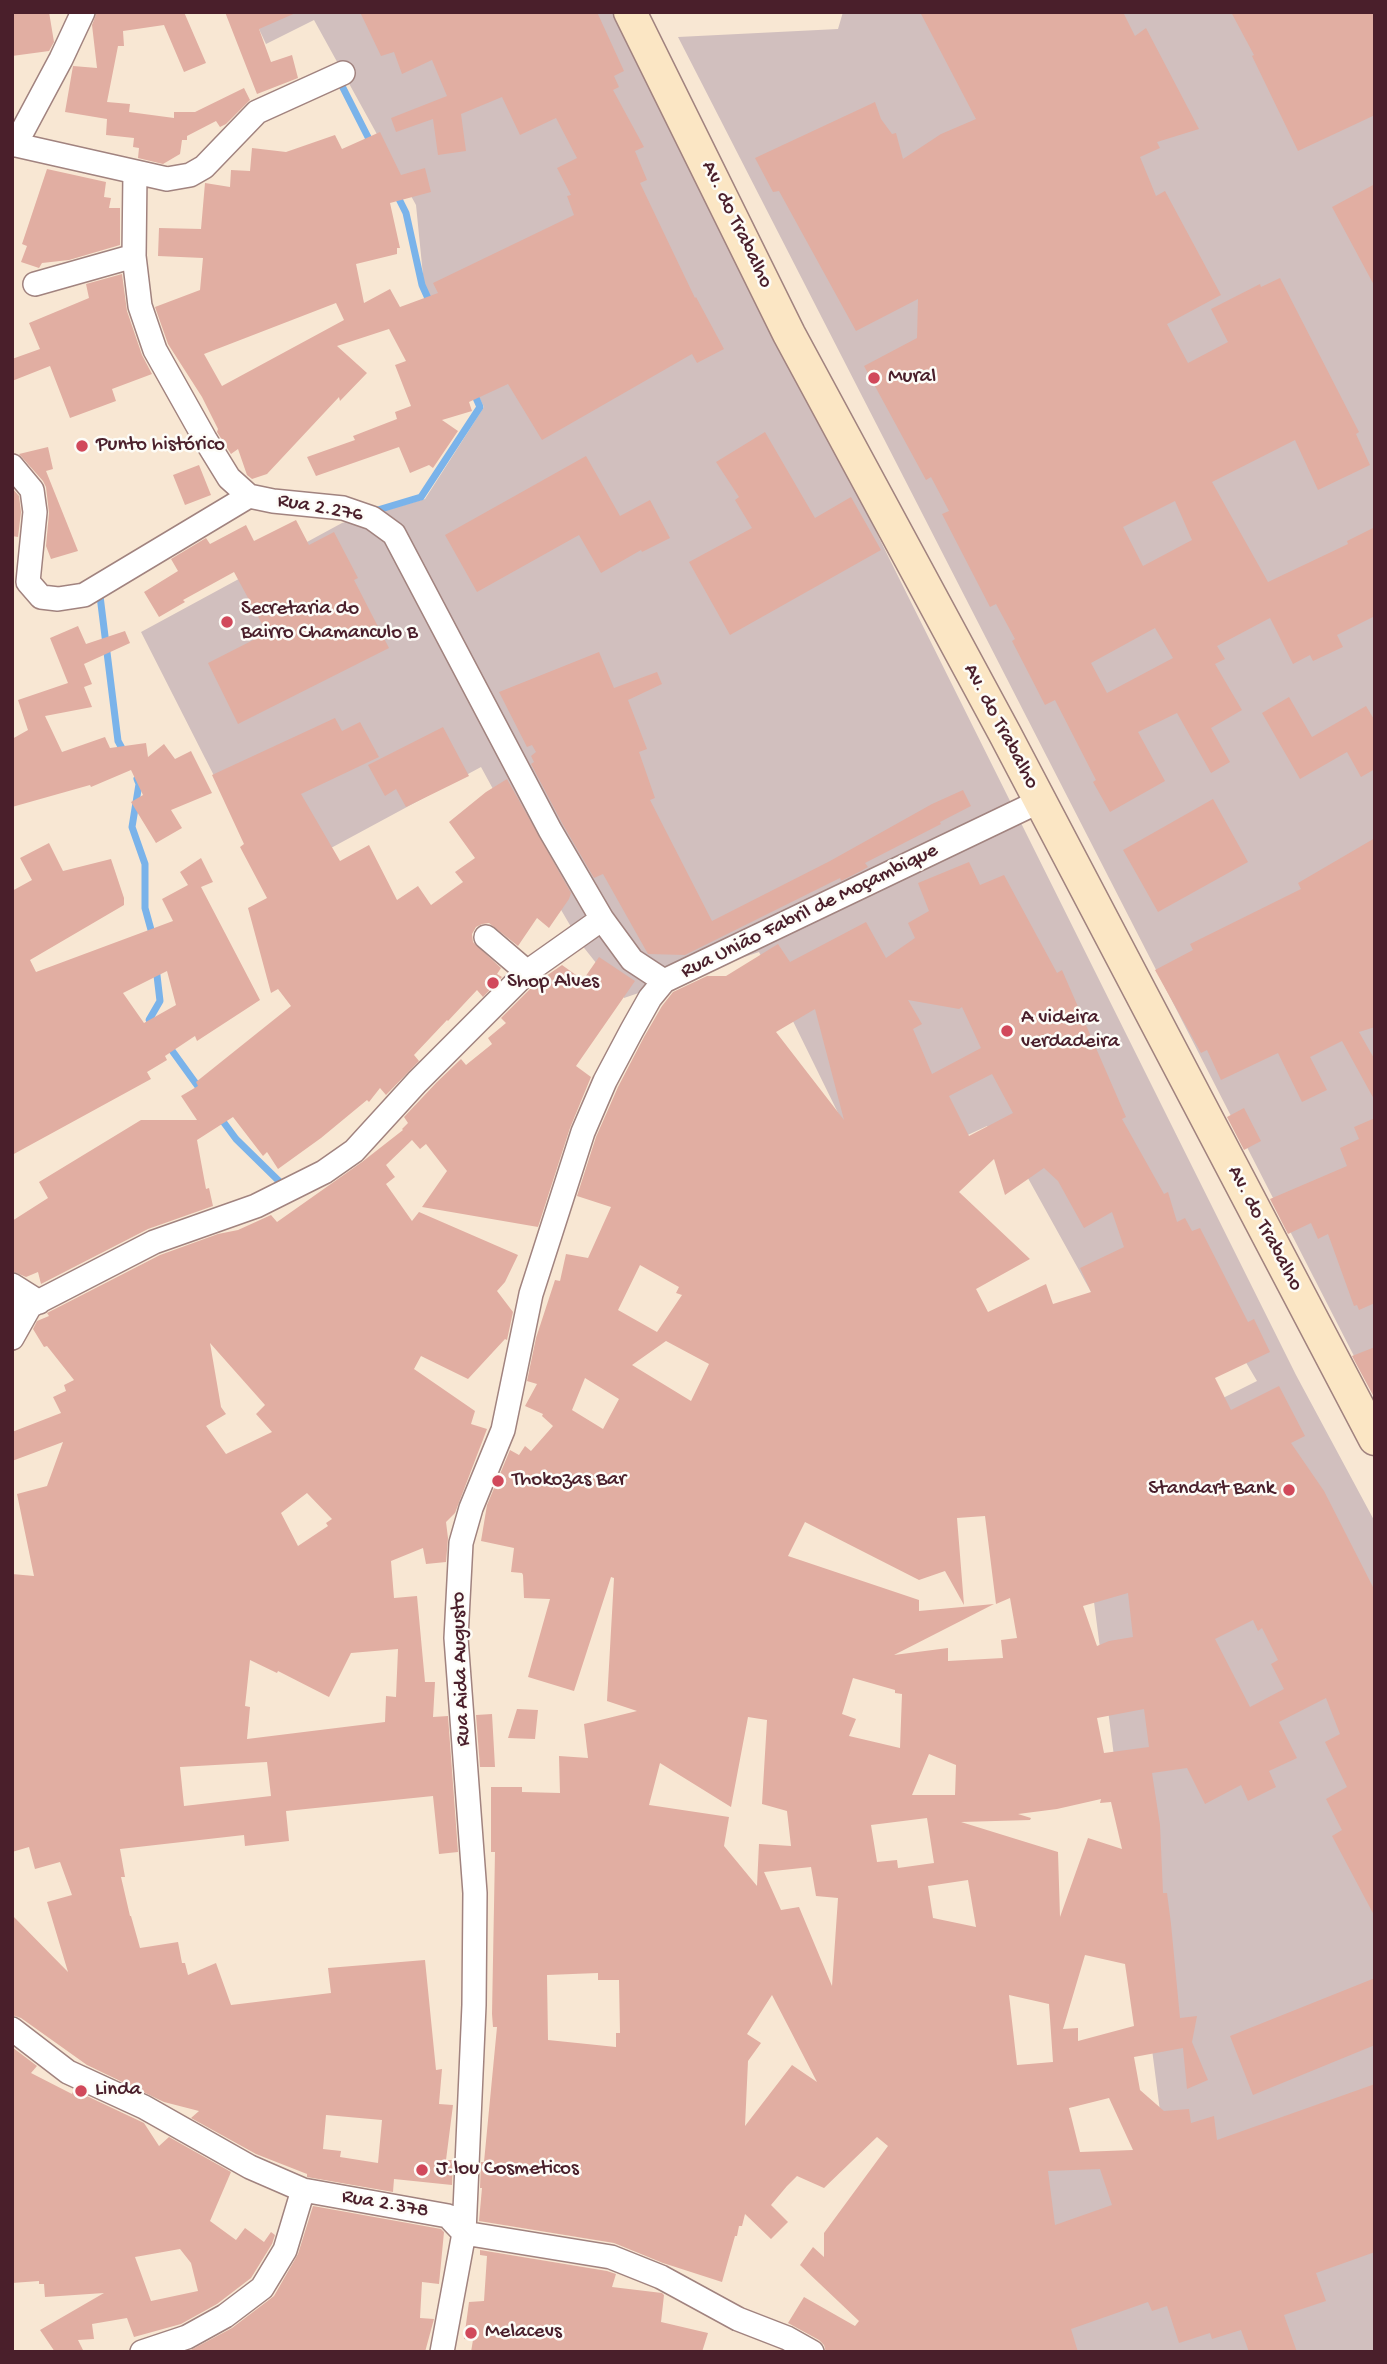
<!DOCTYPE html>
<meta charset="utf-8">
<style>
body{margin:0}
#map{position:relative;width:1387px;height:2364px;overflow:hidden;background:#f8e7d3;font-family:"Gochi Hand",sans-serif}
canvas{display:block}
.frame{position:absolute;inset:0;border:14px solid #4a1f2b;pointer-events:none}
</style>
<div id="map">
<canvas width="1387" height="2364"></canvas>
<div class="frame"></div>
</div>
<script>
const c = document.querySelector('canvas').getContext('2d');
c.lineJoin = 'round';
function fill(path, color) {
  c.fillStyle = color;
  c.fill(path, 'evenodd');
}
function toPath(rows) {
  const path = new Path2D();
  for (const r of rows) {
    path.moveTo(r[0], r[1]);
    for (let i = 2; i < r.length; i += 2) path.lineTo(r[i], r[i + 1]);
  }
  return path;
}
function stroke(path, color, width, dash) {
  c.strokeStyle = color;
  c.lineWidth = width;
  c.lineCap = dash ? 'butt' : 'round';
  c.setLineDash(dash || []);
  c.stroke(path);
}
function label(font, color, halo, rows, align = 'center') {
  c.font = font + ' "Gochi Hand",sans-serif';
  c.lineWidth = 5;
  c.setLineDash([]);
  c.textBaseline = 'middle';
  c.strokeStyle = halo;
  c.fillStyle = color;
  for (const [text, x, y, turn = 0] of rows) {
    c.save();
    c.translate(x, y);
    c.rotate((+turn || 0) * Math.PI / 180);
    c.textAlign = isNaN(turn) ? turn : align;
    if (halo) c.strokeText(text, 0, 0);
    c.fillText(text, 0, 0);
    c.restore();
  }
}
const industrial = toPath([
 [251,12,621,12,886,552,1296,1375,1375,1522,1375,2352,1027,2352,1000,2170,1167,2165,1077,1471,1257,1381,1212,1305,1121,1346,1019,1162,987,1126,871,1180,759,952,624,998,581,944,529,855,481,767,268,882,141,632,342,523,425,499,484,407,424,285,416,205,314,20,266,44],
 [843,12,1375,12,1375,1397,678,37,838,29]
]);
const stream = toPath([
 [335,84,340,82,372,145],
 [396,193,406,213,422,285,431,305],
 [371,512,421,497,480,407,473,391],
 [100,596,118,741,124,752],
 [137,779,139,784,132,827,145,864,145,908,153,937],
 [155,1027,149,1020,160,1001,156,967],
 [168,1045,202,1092],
 [219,1116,236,1139,285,1187]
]);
const building = toPath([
 [12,12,49,12,54,42,49,51,12,56],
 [97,12,184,12,206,63,184,72,164,25,123,31,124,46,118,46,107,102,130,104,129,112,174,118,174,112,195,112,244,88,250,100,226,124,220,127,216,121,187,136,187,140,182,140,180,154,163,164,138,158,139,148,133,147,134,138,106,135,107,119,65,112,73,66,97,68,92,25],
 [225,12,298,12,259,29,271,62,292,55,298,78,257,94],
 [360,12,597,12,624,71,614,76,619,87,613,90,644,147,635,151,647,180,640,183,695,298,696,297,724,349,697,363,692,354,542,440,508,384,469,402,472,411,442,420,458,431,433,468,429,465,410,473,399,447,316,476,307,457,355,440,353,436,397,419,395,412,411,406,395,365,406,361,389,329,337,346,367,373,340,401,339,397,267,474,252,479,247,475,238,449,231,454,217,432,218,429,202,397,168,344,155,307,200,290,203,258,158,256,159,228,201,229,205,183,230,187,231,170,250,171,252,148,286,152,335,135,342,149,380,132,401,175,425,168,431,192,390,203,400,248,397,248,397,254,356,264,364,303,390,289,400,307,438,293,433,283,574,215,567,196,571,195,557,168,577,158,556,118,520,135,502,97,461,114,466,151,438,155,433,119,396,132,391,118,447,96,432,60,402,74,394,52,381,56],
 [336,303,344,320,222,386,204,354],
 [920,12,1123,12,1135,36,1146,28,1199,129,1157,142,1160,148,1140,157,1156,196,1165,191,1221,295,1167,324,1188,363,1228,342,1211,309,1260,284,1261,287,1280,278,1359,432,1356,434,1370,465,1318,490,1295,440,1212,482,1268,582,1348,544,1347,541,1375,527,1375,616,1337,635,1343,647,1313,661,1310,655,1293,664,1270,618,1217,646,1225,659,1215,664,1242,710,1211,728,1230,762,1211,773,1177,713,1138,732,1165,781,1110,812,1093,782,1096,780,1055,700,1045,705,1012,641,1015,639,996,604,990,607,942,514,949,511,931,477,926,480,864,366,917,338,918,299,856,331,779,191,773,192,755,158,875,102,881,119,892,134,896,133,903,159,941,134,976,119],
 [1175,501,1192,540,1143,566,1123,527],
 [1155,628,1173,658,1107,693,1091,663],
 [1231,12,1375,12,1375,115,1298,151,1252,56,1254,55],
 [47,169,106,182,104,197,111,198,109,208,120,208,120,245,69,260,42,263,39,268,21,262,27,246,22,244],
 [1375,184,1375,287,1332,207],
 [122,274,127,311,142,355,152,374,112,389,116,401,70,418,50,366,12,381,12,359,40,349,29,323,89,298,86,284],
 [765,432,815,518,851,497,881,550,730,635,689,562,752,528,735,500,739,497,716,462],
 [48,447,53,469,46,471,78,551,51,559,46,546,49,513,46,487,43,481,19,454],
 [586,456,620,516,650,500,670,538,642,552,641,550,601,573,579,535,477,592,445,535],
 [199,465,211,495,185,505,173,475],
 [12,488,19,496,21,512,18,537,12,536],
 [296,520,309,545,334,532,358,578,354,580,389,648,238,724,208,663,267,633,234,572,183,600,185,602,159,617,144,592,178,571,171,559,206,538,210,544,246,525,254,541],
 [78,626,86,644,125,631,130,643,84,664,92,684,84,687,92,707,45,716,62,752,105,737,110,748,146,743,148,757,164,744,175,759,191,751,212,793,171,810,182,828,156,843,131,802,143,795,131,770,91,787,90,785,12,807,12,739,28,730,18,700,68,683,50,638],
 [599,652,614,688,657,672,662,684,628,700,647,749,639,752,655,798,650,800,712,921,830,861,932,804,963,790,971,806,940,822,941,824,865,863,868,867,861,871,841,881,840,878,685,955,648,954,603,874,594,878,562,823,531,764,534,762,531,756,536,752,532,745,527,747,499,692],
 [1289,697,1312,737,1366,706,1375,721,1375,769,1361,777,1347,752,1300,779,1262,713],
 [335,718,342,731,360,722,379,757,301,794,340,861,369,845,397,900,418,886,431,905,463,882,455,872,475,858,449,822,486,792,507,779,571,893,569,899,549,928,537,918,518,946,489,923,482,924,476,927,472,934,473,942,501,968,497,974,502,977,483,997,477,990,448,1021,447,1020,414,1055,419,1061,386,1095,380,1088,369,1102,367,1100,321,1138,278,1169,267,1152,263,1156,233,1117,197,1140,206,1189,209,1188,213,1206,148,1229,41,1284,38,1272,26,1277,12,1271,12,1221,48,1198,39,1182,141,1120,197,1120,181,1096,198,1086,196,1082,291,1006,278,989,271,993,248,908,267,898,240,847,244,844,212,775],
 [443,727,469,776,406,807,396,789,385,796,368,765],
 [1213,799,1248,862,1158,912,1123,850],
 [1375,838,1375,1027,1359,1032,1375,1060,1375,1101,1342,1041,1310,1057,1327,1090,1302,1102,1278,1053,1221,1080,1207,1050,1201,1053,1155,970,1193,950,1190,944,1301,889,1298,883],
 [49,843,63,871,111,859,124,898,124,905,30,960,36,972,173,921,162,899,188,885,180,872,201,858,213,882,201,887,260,1000,197,1041,195,1036,165,1056,167,1060,147,1072,151,1079,12,1155,12,891,32,880,20,858],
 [167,971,176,1005,144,1023,123,993],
 [969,862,980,885,1004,875,1057,973,1062,970,1126,1117,1122,1119,1164,1194,1168,1192,1177,1222,1185,1218,1192,1231,1200,1228,1248,1322,1254,1319,1270,1352,1215,1378,1231,1410,1279,1386,1305,1436,1291,1443,1324,1491,1375,1591,1375,1917,1332,1836,1342,1830,1326,1799,1347,1787,1325,1742,1340,1734,1326,1698,1279,1722,1297,1758,1269,1771,1276,1787,1248,1801,1241,1785,1205,1804,1187,1768,1152,1773,1160,1825,1163,1893,1167,1893,1171,1924,1180,2018,1197,2016,1192,2042,1208,2080,1187,2089,1183,2048,1134,2057,1140,2090,1164,2111,1189,2109,1191,2123,1214,2116,1217,2140,1375,2084,1375,2252,1316,2273,1326,2301,1284,2315,1297,2352,1249,2352,1241,2330,1212,2339,1210,2333,1179,2343,1167,2306,1152,2311,1148,2302,1071,2329,1078,2352,826,2352,824,2345,819,2340,788,2323,804,2297,855,2326,859,2321,800,2265,813,2247,824,2257,824,2233,888,2146,877,2137,824,2188,797,2176,787,2186,771,2205,788,2222,771,2239,745,2214,742,2226,739,2226,737,2236,735,2236,722,2282,663,2263,614,2243,479,2221,482,2188,480,2188,481,2162,484,2162,497,2027,493,2027,492,2014,495,1852,491,1852,491,1787,522,1787,522,1792,560,1793,559,1756,588,1758,584,1724,637,1711,607,1701,614,1578,611,1577,574,1691,528,1677,550,1599,524,1598,523,1575,522,1573,511,1572,514,1548,481,1541,487,1505,510,1450,519,1455,525,1446,531,1451,553,1426,542,1416,543,1414,525,1406,537,1384,527,1381,536,1338,555,1280,560,1281,566,1254,588,1258,611,1207,577,1196,596,1137,618,1087,644,1037,662,1006,673,992,707,976,726,976,778,944,790,962,866,922,886,958,915,938,908,923,929,911,918,883],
 [908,1000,959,1009,962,1007,981,1048,932,1074,913,1029,922,1024],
 [815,1009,844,1120,776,1032],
 [992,1074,1013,1113,969,1136,949,1096],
 [994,1159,1005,1195,1044,1168,1058,1181,1084,1228,1112,1212,1124,1247,1080,1268,1091,1292,1053,1304,1046,1284,988,1312,976,1289,1030,1259,959,1192],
 [640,1265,679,1287,676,1293,682,1295,657,1332,618,1310],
 [666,1341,709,1364,691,1401,632,1365],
 [585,1378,619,1399,603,1429,572,1410],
 [985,1516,996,1604,1010,1598,1017,1638,1001,1640,1003,1658,948,1661,948,1648,894,1655,994,1604,919,1611,919,1600,788,1556,805,1522,919,1580,945,1571,964,1605,957,1518],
 [1128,1593,1133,1637,1109,1641,1097,1646,1083,1606],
 [1253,1620,1258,1631,1262,1628,1278,1660,1271,1664,1284,1689,1250,1707,1215,1639],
 [853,1678,895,1690,895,1693,902,1694,900,1748,849,1736,856,1719,842,1714],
 [1144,1709,1149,1747,1104,1753,1097,1718],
 [748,1717,767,1720,762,1804,787,1811,791,1846,759,1844,757,1886,724,1846,729,1817,649,1805,660,1763,731,1807],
 [929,1754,956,1765,955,1795,912,1795],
 [1101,1799,1100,1803,1111,1802,1122,1849,1088,1838,1060,1917,1058,1852,961,1822,1030,1820,1031,1818,1018,1814,1057,1809],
 [927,1818,934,1863,898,1868,897,1860,877,1862,871,1825],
 [811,1867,816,1896,838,1898,832,1986,799,1907,781,1910,764,1872],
 [968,1880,976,1927,933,1918,928,1886],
 [1085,1955,1125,1964,1134,2026,1078,2041,1078,2028,1063,2029],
 [598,1973,598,1980,619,1980,620,2033,616,2033,616,2047,548,2040,547,1975],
 [772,1995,817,2082,792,2065,745,2126,748,2061,761,2043,747,2034],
 [1009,1995,1049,2004,1053,2062,1017,2065],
 [1109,2098,1133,2150,1080,2152,1069,2108],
 [1100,2169,1112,2205,1055,2225,1048,2171],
 [599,957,635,981,576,1066,591,1077,570,1128,538,1227,422,1207,447,1171,426,1144,420,1149,412,1140,386,1165,395,1177,386,1184,412,1221,419,1212,518,1255,505,1282,497,1291,513,1312,507,1340,505,1339,468,1379,421,1356,414,1369,475,1411,471,1424,487,1429,455,1513,446,1522,448,1538,446,1562,426,1564,423,1548,391,1561,394,1598,417,1596,425,1682,435,1682,433,1717,448,1716,458,1852,439,1854,433,1796,286,1811,289,1841,245,1846,244,1835,120,1849,125,1877,121,1877,130,1916,131,1916,140,1948,178,1942,182,1963,185,1963,188,1975,216,1963,231,2005,331,1993,328,1968,425,1960,436,2070,442,2069,439,2104,453,2105,446,2160,453,2160,452,2185,394,2179,393,2192,307,2177,307,2174,256,2154,191,2118,199,2111,164,2102,87,2065,21,2018,12,2015,12,1915,68,1972,47,1902,72,1895,60,1862,35,1869,29,1847,12,1852,12,1574,34,1576,17,1494,47,1486,63,1442,12,1461,12,1432,61,1413,53,1397,66,1391,64,1385,74,1380,47,1346,44,1347,33,1329,37,1321,49,1316,47,1313,160,1255,218,1234,238,1230,271,1215,277,1222,362,1162,403,1130,402,1129,408,1123,404,1117,437,1082,461,1059,466,1065,492,1044,488,1038,506,1023,501,1018,536,983,562,965,583,980],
 [210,1343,265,1405,256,1414,272,1432,226,1454,206,1426,226,1414,221,1407],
 [307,1493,332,1519,326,1523,328,1526,298,1546,281,1513],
 [398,1649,396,1697,386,1696,385,1722,247,1739,250,1707,245,1706,250,1660,277,1673,278,1671,329,1697,351,1653],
 [267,1762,271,1796,184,1806,180,1767],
 [326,2115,382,2120,378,2163,340,2157,341,2151,323,2149],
 [1244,1108,1261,1141,1244,1150,1227,1117],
 [1375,1118,1375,1303,1359,1310,1357,1305,1354,1306,1328,1234,1318,1239,1311,1223,1288,1234,1270,1199,1347,1166,1340,1148,1359,1139,1354,1127],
 [1375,1347,1375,1399,1352,1356],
 [517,1709,538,1710,535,1739,508,1738],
 [492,1714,495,1767,480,1767,476,1715],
 [1375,1978,1375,2045,1253,2095,1230,2036],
 [12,2047,37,2066,31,2073,72,2094,74,2090,144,2123,159,2146,169,2137,231,2172,210,2221,236,2240,245,2228,264,2242,271,2232,275,2235,272,2244,251,2278,217,2304,181,2324,134,2337,127,2318,92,2324,94,2339,78,2340,84,2352,55,2352,40,2330,104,2293,45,2297,44,2284,39,2284,39,2281,12,2283],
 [180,2249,191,2263,198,2291,151,2301,135,2257],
 [313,2206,441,2229,444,2232,439,2284,422,2282,420,2318,434,2319,425,2352,187,2352,232,2328,274,2296,298,2254],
 [480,2250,607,2271,616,2274,612,2287,662,2293,664,2295,661,2322,708,2333,702,2352,471,2352,473,2340,464,2339,469,2302,484,2301,487,2256,480,2255]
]);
const street = toPath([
 [12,144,167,179,190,175,204,167,257,112,343,73],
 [15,145,61,59,83,12],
 [135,173,134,256,140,306,155,350,205,439,229,478,249,496],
 [35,284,134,256],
 [12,466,32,490,35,512,28,582,41,597,58,599,84,595,249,496,273,501,343,508,372,518,394,534,550,830,602,919,632,960,664,981,1040,801],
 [486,937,527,972],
 [12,1285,39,1302],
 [12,1310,30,1306,154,1242,256,1206,324,1172,354,1151,417,1082,527,972,602,919],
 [12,1338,30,1306],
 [12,2029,68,2072,144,2107,250,2167,303,2190,448,2216,464,2233,611,2257,661,2277,738,2319,787,2338,812,2352],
 [142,2352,187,2337,225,2316,262,2288,285,2250,303,2190],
 [442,2352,464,2233,474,2005,475,1893,456,1638,461,1543,471,1508,503,1430,531,1294,583,1132,605,1081,632,1030,650,998,664,981]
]);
const secondary = toPath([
 [630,12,789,334,1005,734,1375,1439]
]);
const markers = [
 [874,378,7,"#d1495b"],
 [82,446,7,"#d1495b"],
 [227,622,7,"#d1495b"],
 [493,983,7,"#d1495b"],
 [1007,1031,7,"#d1495b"],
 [498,1481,7,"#d1495b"],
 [1289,1490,7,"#d1495b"],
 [81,2091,7,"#d1495b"],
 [422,2170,7,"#d1495b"],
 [471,2333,7,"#d1495b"]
];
const streetNames = [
 ["Av. do Trabalho",736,225,64],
 ["Rua 2.276",320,509,10],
 ["Av. do Trabalho",1000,727,62],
 ["Rua União Fabril de Moçambique",810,912,-26],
 ["Av. do Trabalho",1264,1229,62],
 ["Rua Aida Augusto",462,1669,-92],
 ["Rua 2.378",385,2205,10]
];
const poiNames = [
 ["Mural",888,378],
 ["Punto histórico",96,446],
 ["Secretaria do",241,610],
 ["Bairro Chamanculo B",241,634],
 ["Shop Alves",507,983],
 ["A videira",1021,1019],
 ["verdadeira",1021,1043],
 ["Thokozas Bar",512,1481],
 ["Standart Bank",1275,1490,"right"],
 ["Linda",95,2091],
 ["J.lou Cosmeticos",436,2170],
 ["Melacevs",485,2333]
];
fill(industrial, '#d1bfbe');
stroke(stream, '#7ab3ea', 7);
fill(building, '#e1aea2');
stroke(street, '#a1837f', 26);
stroke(secondary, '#a1837f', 35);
stroke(street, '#fff', 23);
stroke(secondary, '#fbe6c4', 32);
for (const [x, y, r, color] of markers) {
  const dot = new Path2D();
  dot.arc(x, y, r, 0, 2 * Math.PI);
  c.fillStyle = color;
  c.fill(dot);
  stroke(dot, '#fdfcf7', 2.5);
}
label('21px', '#4a1f2b', '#fdfcf7', streetNames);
label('21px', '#4a1f2b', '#fdfcf7', poiNames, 'left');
</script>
